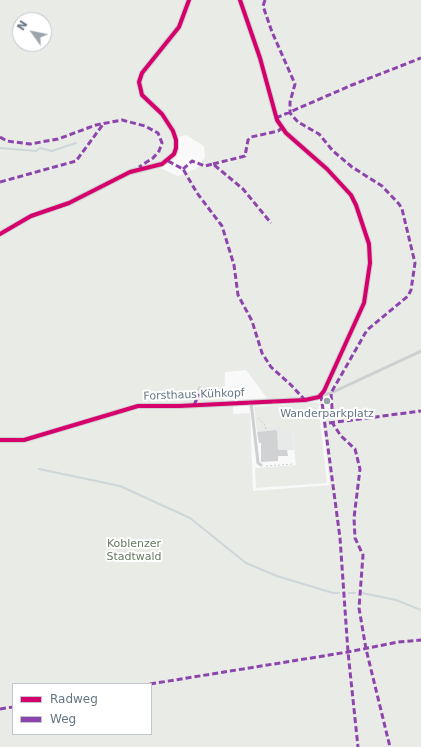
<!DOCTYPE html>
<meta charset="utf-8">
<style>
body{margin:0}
#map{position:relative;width:421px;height:747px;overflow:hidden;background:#f9f9f9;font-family:"DejaVu Sans",sans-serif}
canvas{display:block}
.legend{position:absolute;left:12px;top:683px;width:140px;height:52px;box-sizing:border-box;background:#fff;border:1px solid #c1c8cd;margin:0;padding:5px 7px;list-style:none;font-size:12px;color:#657683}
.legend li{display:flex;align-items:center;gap:8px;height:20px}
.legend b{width:20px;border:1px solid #c1c8cd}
.north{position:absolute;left:12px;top:12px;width:40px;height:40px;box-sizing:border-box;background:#fff;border:1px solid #c1c8cd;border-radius:50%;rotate:303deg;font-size:11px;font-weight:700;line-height:16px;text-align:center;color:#657683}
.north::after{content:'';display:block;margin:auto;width:14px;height:18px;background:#99a4ac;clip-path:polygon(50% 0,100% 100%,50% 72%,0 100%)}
</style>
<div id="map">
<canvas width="421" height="747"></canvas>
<ul class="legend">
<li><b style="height:5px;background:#d6006c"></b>Radweg</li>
<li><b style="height:5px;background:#8e44ad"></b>Weg</li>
</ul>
<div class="north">N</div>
</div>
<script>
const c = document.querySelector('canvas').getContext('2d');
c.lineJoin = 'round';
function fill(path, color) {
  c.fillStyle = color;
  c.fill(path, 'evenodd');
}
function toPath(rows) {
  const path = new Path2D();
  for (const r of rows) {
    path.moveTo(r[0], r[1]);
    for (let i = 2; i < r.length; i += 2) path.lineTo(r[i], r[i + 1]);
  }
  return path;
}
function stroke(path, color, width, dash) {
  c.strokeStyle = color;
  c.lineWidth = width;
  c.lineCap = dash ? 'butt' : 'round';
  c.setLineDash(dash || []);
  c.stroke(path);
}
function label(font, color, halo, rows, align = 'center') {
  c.font = font + ' "DejaVu Sans",sans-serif';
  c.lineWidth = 4;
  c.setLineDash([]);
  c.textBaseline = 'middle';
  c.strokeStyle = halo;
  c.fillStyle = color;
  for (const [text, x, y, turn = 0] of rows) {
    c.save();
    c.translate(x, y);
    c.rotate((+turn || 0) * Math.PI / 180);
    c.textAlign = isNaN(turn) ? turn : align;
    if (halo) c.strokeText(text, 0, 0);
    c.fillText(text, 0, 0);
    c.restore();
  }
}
const built = toPath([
 [281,425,292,430,294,450,270,451,274,430,267,431,267,427]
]);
const green = toPath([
 [0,0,421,0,421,747,0,747],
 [20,20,44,20,44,44,20,44],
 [186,135,204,146,205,157,196,169,178,176,160,168,168,164,176,156,178,137],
 [246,370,267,398,224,401,225,372],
 [330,395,332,417,326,418,324,396],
 [320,400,330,485,253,491,250,406],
 [249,404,250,413,233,414,233,405],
 [13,684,151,684,151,734,13,734],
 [318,402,327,483,256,488,255,468,296,465,292,430,282,431,281,425,267,427,267,431,257,432,254,407]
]);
const stream = toPath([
 [0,148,36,151,40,148,52,151,76,143],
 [39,469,120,486,190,518,246,563,277,576,333,593,339,593],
 [349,593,355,593],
 [362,593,396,600,421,610]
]);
const building = toPath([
 [199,386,204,389,202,393,197,390],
 [275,430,277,431,278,450,287,450,288,456,278,456,278,461,261,462,261,443,259,443,257,432]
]);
const path = toPath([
 [159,151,163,154],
 [258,418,265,425,266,431],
 [266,466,293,464]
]);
const service = toPath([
 [323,395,331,393,421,351],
 [251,402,258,463,261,465]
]);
const minor = toPath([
 [0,234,31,216,69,203,130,172,162,164,174,154,176,148,176,140,173,131,162,114,142,95,139,82,142,73,179,27,189,0],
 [0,440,24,440,138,406,179,406,305,400,319,397,324,391,364,303,370,263,369,244,356,205,351,195,327,169,286,133,277,120,260,58,240,0]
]);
const quiet = toPath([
 [265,0,263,6,272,32,295,84,290,102,290,113,298,122,319,134,333,151,352,167,382,186,399,204,402,209,415,263,411,290,408,296,367,330,331,393,333,424,341,436,355,449,360,469,354,518,355,538,363,555,359,608,366,649,390,747],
 [276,118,352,85,421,58],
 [0,137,7,141,30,144,58,139,96,125,122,120,145,126,158,133,162,143,159,151,153,158,139,167],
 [168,161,183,169,197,193,222,226,234,265,238,295,252,321,262,353,271,367,290,384,305,400],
 [213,164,245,156,248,140,251,137,278,131,282,128],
 [183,169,192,161,205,166,213,164,243,189,271,223],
 [0,182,76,161,104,123],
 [321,395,340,538,348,652,358,747],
 [194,405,199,394],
 [329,423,421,411],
 [150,684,348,652,398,642,421,640],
 [0,709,13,707]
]);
const cycleway = toPath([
 [0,234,31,216,69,203,130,172,162,164,174,154,176,148,176,140,173,131,162,114,142,95,139,82,142,73,179,27,189,0],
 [0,440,24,440,138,406,179,406,305,400,319,397,324,391,364,303,370,263,369,244,356,205,351,195,327,169,286,133,277,120,260,58,240,0]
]);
const markers = [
 [327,401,4,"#99a4ac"]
];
const streetNames = [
 ["Forsthaus Kühkopf",194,395,-2]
];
const poiNames = [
 ["Wanderparkplatz",327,414]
];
const parkNames = [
 ["Koblenzer",134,544],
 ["Stadtwald",134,557]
];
fill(built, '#e8e9e9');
fill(green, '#e8ebe6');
stroke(stream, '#ced6d9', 2);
fill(building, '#d0d2d3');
stroke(path, '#cbcccd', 1, [2, 2]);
stroke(service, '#cecfd0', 3);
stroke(minor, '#cecfd0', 6);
stroke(quiet, '#8e44ad', 3, [6, 3]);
stroke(cycleway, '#d6006c', 4);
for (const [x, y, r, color] of markers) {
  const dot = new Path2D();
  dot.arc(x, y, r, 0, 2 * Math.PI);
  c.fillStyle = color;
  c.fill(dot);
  stroke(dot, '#fff', 1.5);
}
label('11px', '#657683', '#fff', streetNames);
label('11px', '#657683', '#fff', poiNames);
label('11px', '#687a64', '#fff', parkNames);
</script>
